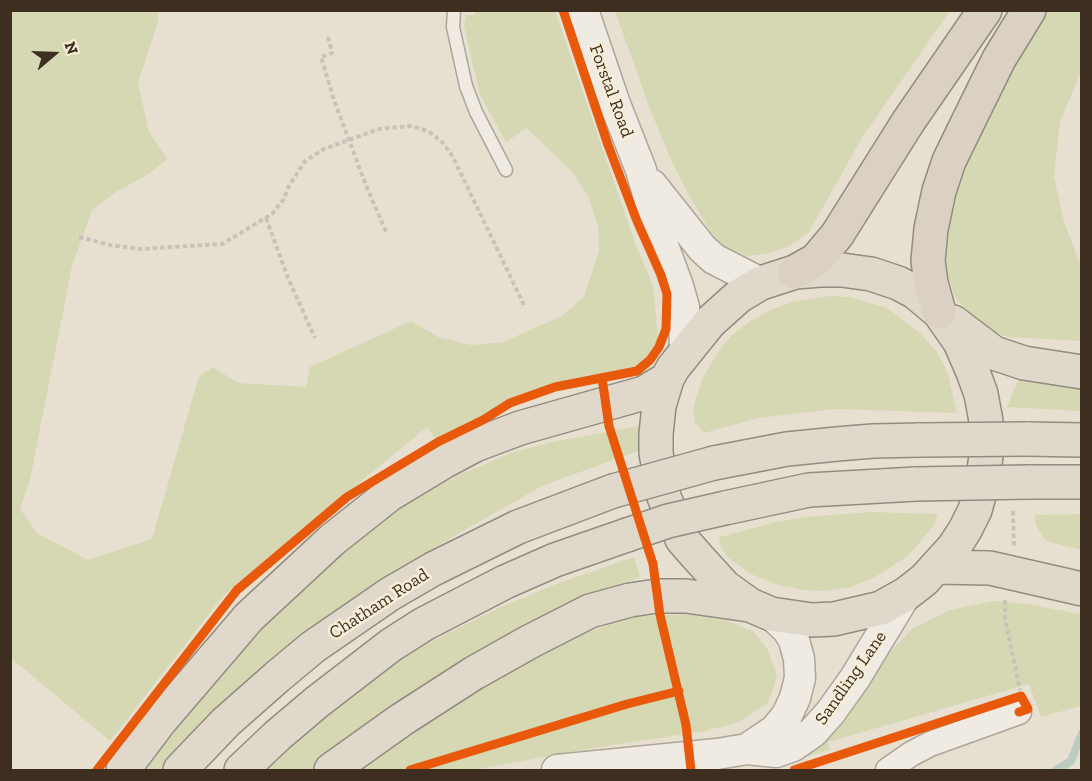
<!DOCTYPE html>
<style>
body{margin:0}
#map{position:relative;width:1092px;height:781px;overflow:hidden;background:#e7e0d1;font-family:"Zilla Slab",serif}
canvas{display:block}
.frame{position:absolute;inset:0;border:12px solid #3d2e20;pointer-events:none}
.north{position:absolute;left:24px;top:24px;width:60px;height:60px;-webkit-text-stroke:4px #f7eed8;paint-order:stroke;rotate:71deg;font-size:16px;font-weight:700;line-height:24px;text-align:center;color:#3d2e20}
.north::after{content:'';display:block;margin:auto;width:21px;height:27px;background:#3d2e20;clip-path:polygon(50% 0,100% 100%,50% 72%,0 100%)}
</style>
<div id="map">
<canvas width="1092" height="781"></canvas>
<div class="frame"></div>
<div class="north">N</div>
</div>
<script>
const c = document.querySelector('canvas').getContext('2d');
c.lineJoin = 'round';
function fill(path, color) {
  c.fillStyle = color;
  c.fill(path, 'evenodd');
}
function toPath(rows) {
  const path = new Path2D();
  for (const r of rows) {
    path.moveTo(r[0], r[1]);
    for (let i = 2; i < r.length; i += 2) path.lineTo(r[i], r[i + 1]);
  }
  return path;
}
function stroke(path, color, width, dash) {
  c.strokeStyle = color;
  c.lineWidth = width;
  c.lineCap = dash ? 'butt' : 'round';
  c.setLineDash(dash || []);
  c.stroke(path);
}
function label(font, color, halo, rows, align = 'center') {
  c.font = font + ' "Zilla Slab",serif';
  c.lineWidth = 5;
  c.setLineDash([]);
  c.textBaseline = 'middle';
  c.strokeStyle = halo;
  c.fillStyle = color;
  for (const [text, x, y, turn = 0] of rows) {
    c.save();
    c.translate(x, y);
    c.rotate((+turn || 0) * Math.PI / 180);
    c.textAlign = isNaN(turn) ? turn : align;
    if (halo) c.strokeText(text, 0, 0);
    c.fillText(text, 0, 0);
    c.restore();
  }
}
const green = toPath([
 [10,11,158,11,158,22,138,83,149,132,167,159,150,173,116,192,92,210,72,266,30,480,20,509,37,533,88,560,152,539,199,376,213,367,238,383,306,387,310,367,411,321,438,337,471,345,503,342,562,316,584,297,599,251,598,227,589,198,574,174,527,128,506,142,480,95,464,26,466,15,475,15,475,11,555,11,635,243,653,286,659,347,637,371,555,387,529,396,510,403,438,442,427,427,223,596,110,741,11,658],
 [615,11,615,10,950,11,863,136,809,232,789,246,770,253,748,256,726,248,710,231,687,192,671,160,650,109],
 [1046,11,1081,11,1081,71,1060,122,1054,176,1064,222,1081,266,1081,341,1006,337,977,323,955,297,946,271,944,238,954,182,1035,28],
 [830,296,849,297,887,308,919,332,936,351,947,371,957,413,836,409,758,418,704,433,695,423,693,408,702,379,720,349,732,335,752,320,773,309,793,302],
 [1019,378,1081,383,1081,411,1007,407],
 [640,426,641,450,544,485,449,539,314,628,224,704,162,770,141,770,220,670,295,594,350,547,412,500,459,475,511,453,552,442],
 [871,512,938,514,934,525,908,556,872,579,847,588,823,591,803,590,778,585,751,574,727,557,719,543,720,537,776,522,805,517],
 [1081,514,1081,550,1046,541,1036,525,1035,515],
 [634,557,640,577,564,606,395,709,314,770,267,770,328,714,410,652,499,608,556,584],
 [993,601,1027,604,1081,614,1081,706,1041,717,1029,684,828,742,829,750,783,764,912,629,950,610],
 [684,614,727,621,753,631,768,650,777,676,768,703,739,722,705,731,581,750,473,770,357,770,410,728,506,670,578,636,630,617]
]);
const stream = toPath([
 [1056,770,1071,761,1082,733]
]);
const path = toPath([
 [328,37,332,53,321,57,334,100,367,188,387,234],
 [266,218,288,278,315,338],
 [79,237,110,245,140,249,222,244,272,214,284,199,289,186,305,161,324,149,379,129,409,126,419,128,431,133,443,143,453,157,524,305],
 [1013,511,1014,546],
 [1005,600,1005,619,1020,690]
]);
const service = toPath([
 [454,10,453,27,466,86,476,112,506,170]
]);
const minor = toPath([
 [888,770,911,754,930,744,1019,712]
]);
const tertiary = toPath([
 [583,10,615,104,641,170,661,240,678,286,684,307,685,353],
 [652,185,702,248,714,259,761,283],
 [747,749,775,730,787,715,795,698,800,678,799,659,794,640,787,629,771,614],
 [557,770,717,754,747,749,776,752,793,746,813,732,830,713,855,678,906,594]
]);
const trunk = toPath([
 [820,270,842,270,871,274,898,283,915,292,939,312,960,342,973,372,981,394,986,421,986,456,982,484,975,510,965,530,954,547,924,580,906,594,881,608,834,619,812,620,771,614,750,605,725,587,695,554,682,539,664,497,656,453,656,434,659,406,667,379,673,368,710,322,739,296,761,283,795,272,820,270],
 [953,322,994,353,1024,363,1082,372],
 [1026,439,1082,440],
 [714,463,787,449,837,444,873,441,921,440],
 [1028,482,1082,482],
 [725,508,809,490,916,484],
 [936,567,990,568,1082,589],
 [123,770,160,721,249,617,332,540,390,494,443,462,475,445,520,428,644,393,667,379],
 [180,770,226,722,277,677,313,647,390,594,433,569,518,527,613,491],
 [241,770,278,735,317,702,391,645,424,624,505,582,555,560,627,535],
 [331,770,401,720,474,673,531,641,590,611,630,600,657,596,686,596,749,605]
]);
const motorway = toPath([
 [795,272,816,260,837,235,908,122,985,10],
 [939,312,931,283,928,261,931,229,939,191,949,161,968,122,999,59,1029,10]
]);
const trunkBridge = toPath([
 [921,440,1026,439],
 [916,484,1028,482],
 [613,491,714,463],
 [627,535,668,521,725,508]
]);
const cycleway = toPath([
 [602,378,609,426,653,564,660,615,686,725,691,770],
 [97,770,237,590,347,497,438,442,483,420,510,403,555,387,637,371,650,360,659,347,666,329,667,294,661,275,637,221,608,145,563,10],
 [410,770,627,704,679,691],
 [794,770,1021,696,1028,709,1019,712]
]);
const streetNames = [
 ["Forstal Road",611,91,70],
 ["Chatham Road",379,604,-33],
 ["Sandling Lane",851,678,-55]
];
fill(green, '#d6d7b3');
stroke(stream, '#bcccc2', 8);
stroke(service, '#ada599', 15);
stroke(minor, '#ada599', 27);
stroke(tertiary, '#ada599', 33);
stroke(trunk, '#928b80', 36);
stroke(motorway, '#928b80', 36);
stroke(path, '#c8c2b9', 4, [4.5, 3]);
stroke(service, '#efebe3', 12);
stroke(minor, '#efebe3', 24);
stroke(tertiary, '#efebe3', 30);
stroke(trunk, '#e0d9cb', 33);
stroke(motorway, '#dad1c2', 33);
stroke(trunkBridge, '#928b80', 36, []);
stroke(trunkBridge, '#e0d9cb', 33);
stroke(cycleway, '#e8590c', 9);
label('18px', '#3d2e20', '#f7eed8', streetNames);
</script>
